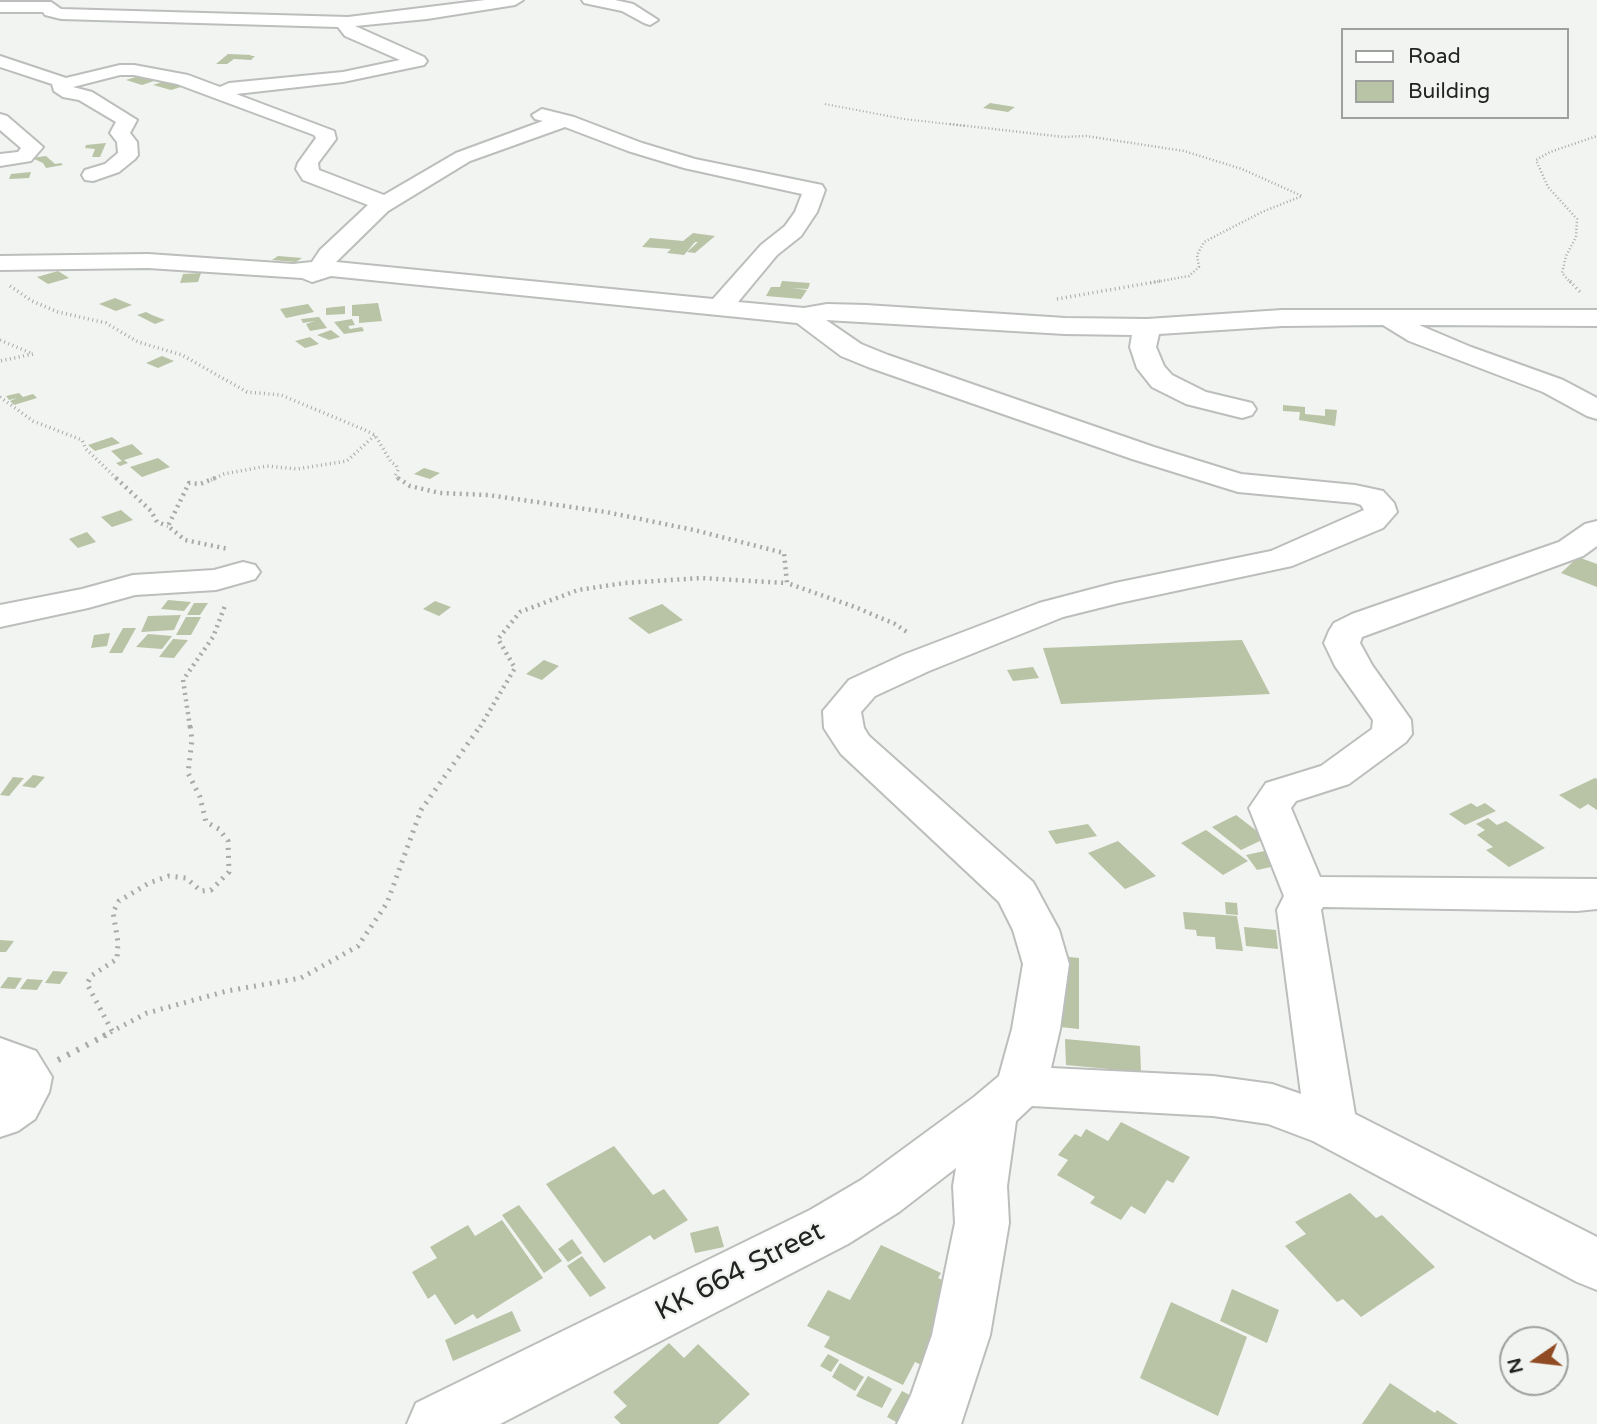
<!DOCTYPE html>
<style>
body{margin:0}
#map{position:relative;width:1597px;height:1424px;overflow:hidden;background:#f1f4f1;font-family:"Varela Round",sans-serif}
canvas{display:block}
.legend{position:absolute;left:1341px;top:28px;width:228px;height:91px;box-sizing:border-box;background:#f1f4f1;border:2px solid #9ea09e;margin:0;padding:9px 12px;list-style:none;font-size:21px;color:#222322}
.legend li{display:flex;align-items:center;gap:14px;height:35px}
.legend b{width:35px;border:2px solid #9ea09e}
.north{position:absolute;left:1499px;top:1326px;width:70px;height:70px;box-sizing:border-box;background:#f1f4f1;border:2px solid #9ea09e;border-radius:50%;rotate:256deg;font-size:19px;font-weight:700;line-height:28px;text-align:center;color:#222322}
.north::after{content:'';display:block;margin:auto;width:24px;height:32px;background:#904b22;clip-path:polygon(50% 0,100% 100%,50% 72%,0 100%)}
</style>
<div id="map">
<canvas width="1597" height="1424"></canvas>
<ul class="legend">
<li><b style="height:9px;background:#fff"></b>Road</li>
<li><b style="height:19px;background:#b9c3a5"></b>Building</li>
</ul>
<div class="north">N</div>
</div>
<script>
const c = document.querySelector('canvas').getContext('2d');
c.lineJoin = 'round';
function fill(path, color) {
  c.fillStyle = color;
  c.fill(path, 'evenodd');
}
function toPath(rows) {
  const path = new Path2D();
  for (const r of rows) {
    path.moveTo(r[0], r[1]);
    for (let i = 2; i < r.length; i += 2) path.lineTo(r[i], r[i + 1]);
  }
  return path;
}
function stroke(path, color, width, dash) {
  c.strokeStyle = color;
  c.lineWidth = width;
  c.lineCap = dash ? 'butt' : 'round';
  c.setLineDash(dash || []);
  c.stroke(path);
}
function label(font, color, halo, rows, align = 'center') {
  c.font = font + ' "Varela Round",sans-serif';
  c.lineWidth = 5;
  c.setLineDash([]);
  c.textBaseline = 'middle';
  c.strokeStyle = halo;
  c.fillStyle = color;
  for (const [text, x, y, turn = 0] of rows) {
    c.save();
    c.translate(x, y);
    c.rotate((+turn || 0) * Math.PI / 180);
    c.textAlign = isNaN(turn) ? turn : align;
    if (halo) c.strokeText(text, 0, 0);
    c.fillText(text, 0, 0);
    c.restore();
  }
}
const building = toPath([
 [228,54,252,55,250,56,255,56,251,60,234,59,227,64,216,64],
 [142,75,160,79,142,85,126,80],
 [165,81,184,86,171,90,153,85],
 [990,103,1015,107,1008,112,983,108],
 [106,143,100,157,92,157,95,149,85,148,86,145],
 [46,156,55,164,61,163,63,165,46,168,43,163,32,158],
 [31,172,29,178,9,179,11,174],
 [693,233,715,236,695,253,687,252,698,242,695,242,684,255,667,253,671,249,642,247,650,238,683,241],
 [278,256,302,258,296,262,272,260],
 [58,271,69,278,48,284,37,277],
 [201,273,198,282,180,283,183,274],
 [782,281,810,283,808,289,792,288,807,290,801,299,766,296,771,287,780,287],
 [115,298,132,305,116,311,99,304],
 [378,303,382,321,359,323,359,316,352,316,352,305],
 [308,304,314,312,286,318,280,309],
 [345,306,345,314,326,315,326,308],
 [146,312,152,315,165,320,155,324,137,315],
 [319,317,327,328,310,331,306,324,315,321,303,323,301,319],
 [352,319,355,325,348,326,350,329,362,327,364,331,344,334,334,322],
 [331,330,340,337,329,340,317,335],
 [310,337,319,344,305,348,295,341],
 [162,356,174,361,158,368,146,363],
 [19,393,23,397,33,394,37,398,14,405,10,401,17,398,9,400,6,396],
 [1283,405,1305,407,1305,414,1325,416,1325,409,1337,410,1335,426,1299,420,1300,412,1283,411],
 [112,437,120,443,95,451,88,445],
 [132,444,143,454,124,460,128,463,120,466,116,463,122,461,111,451],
 [158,458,170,467,142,477,130,467],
 [424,468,440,473,430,479,414,474],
 [121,510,133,520,112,527,101,517],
 [87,532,96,542,78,548,69,539],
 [1578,557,1597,564,1597,587,1561,573],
 [168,600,191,602,184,611,161,609],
 [435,601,451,607,439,616,423,609],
 [194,603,208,603,200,615,187,615],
 [662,604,683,620,649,634,628,618],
 [181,615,174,630,141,632,148,616],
 [186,617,201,617,191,635,176,635],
 [123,628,136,628,122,653,109,653],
 [110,633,107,646,91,648,94,635],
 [148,634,172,636,162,649,136,647],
 [173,639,188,640,174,658,159,657],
 [1242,640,1270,694,1061,704,1043,648],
 [544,660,559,666,542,680,526,674],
 [1033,667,1039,678,1013,681,1007,670],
 [33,775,45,777,35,788,22,786],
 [13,777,24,778,9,796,0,795],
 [1595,778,1597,779,1597,810,1588,804,1580,809,1559,795],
 [1471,803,1477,807,1485,803,1496,811,1465,825,1449,814],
 [1236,815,1266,838,1241,850,1212,827],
 [1488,818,1497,825,1506,821,1545,848,1509,867,1486,850,1493,847,1477,835,1485,830,1476,824],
 [1088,824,1097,836,1056,844,1048,831],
 [1206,830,1248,861,1223,875,1181,843],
 [1118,841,1156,876,1125,889,1088,853],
 [1269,850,1280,865,1257,870,1246,855],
 [1225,902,1237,903,1238,915,1226,914],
 [1183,912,1237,916,1243,951,1216,949,1215,937,1197,936,1196,930,1185,929],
 [1244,927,1276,930,1278,949,1246,946],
 [0,940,14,941,6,952,0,952],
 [1059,956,1079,958,1079,1029,1060,1027],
 [53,971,68,972,60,984,45,983],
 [8,977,22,978,15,989,0,988],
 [27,979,43,980,37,990,20,989],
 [1065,1039,1140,1046,1141,1072,1066,1065],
 [1121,1122,1190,1157,1173,1183,1167,1180,1145,1214,1131,1206,1121,1220,1090,1203,1095,1197,1057,1175,1068,1160,1058,1155,1075,1134,1081,1137,1086,1129,1108,1141],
 [614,1146,653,1195,664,1189,688,1220,654,1240,650,1235,604,1263,546,1184],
 [1350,1193,1376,1218,1382,1215,1435,1267,1361,1317,1343,1299,1337,1302,1285,1246,1306,1234,1295,1222],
 [519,1205,562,1261,544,1273,502,1215],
 [502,1220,543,1278,477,1319,473,1314,455,1325,435,1294,428,1299,412,1272,437,1258,430,1247,468,1225,475,1236],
 [718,1226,724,1247,695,1253,690,1233],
 [572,1239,582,1253,568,1262,558,1249],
 [881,1245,941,1273,938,1278,958,1287,926,1367,915,1362,903,1385,824,1347,830,1337,807,1326,828,1290,850,1300],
 [582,1256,606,1288,590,1297,567,1266],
 [1232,1289,1279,1310,1267,1343,1220,1321],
 [1171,1302,1247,1337,1218,1416,1140,1378],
 [512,1311,521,1331,453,1361,445,1340],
 [669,1343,684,1358,698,1344,750,1394,718,1424,621,1424,614,1417,627,1406,613,1392],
 [828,1354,839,1360,831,1372,820,1366],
 [840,1363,864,1377,855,1391,832,1377],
 [868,1376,892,1389,882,1408,856,1396],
 [1390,1383,1435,1413,1437,1410,1458,1424,1362,1424],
 [902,1391,921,1401,900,1424,887,1417]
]);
const pathFar5 = toPath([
 [825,104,904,119,966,126]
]);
const pathFar4 = toPath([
 [950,124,1064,137,1086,136,1184,151,1242,169,1302,196,1262,212,1204,242,1197,255,1199,267,1189,276,1150,283],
 [1571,283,1562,273,1566,256,1576,237,1577,219,1548,187,1536,160,1550,152,1597,136]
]);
const pathFar3 = toPath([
 [1570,281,1581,293],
 [10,286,32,301,58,312,106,323,138,342,182,355,247,392,281,395,365,430,375,435,391,462,396,465,398,470,395,476,400,480],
 [1057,299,1160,281],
 [0,340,33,354,0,361],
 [0,397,33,421,82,440,86,449,118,480],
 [211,480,224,474,267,466,297,469,347,461,375,435]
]);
const pathFar2 = toPath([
 [116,478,151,511,157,522,168,526],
 [215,478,200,484,189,483,168,526,185,540,228,549],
 [398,478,410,486,440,493,488,495,606,512,694,530,784,553,787,583,855,607,895,624,910,634],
 [190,727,183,680,213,637,226,603],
 [480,727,515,668,498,639,520,612,578,590,625,583,701,578,787,583]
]);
const pathFar1 = toPath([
 [112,1031,87,984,91,976,117,959,118,942,113,912,119,901,149,883,169,876,186,878,201,891,211,890,229,872,228,841,219,829,206,822,200,797,188,773,192,740,190,725],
 [103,1036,147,1013,227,991,301,978,358,946,387,903,421,810,481,725]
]);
const path = toPath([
 [58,1060,106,1035]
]);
const minor = toPath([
 [485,0,523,0,515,5,427,19,355,26,424,57,427,61,424,65,343,82,236,94,334,131,336,139,318,163,319,170,384,195,456,153,543,121,535,119,532,115,542,109,574,117,642,143,695,159,822,185,825,190,817,212,801,236,777,255,738,302,804,308,827,304,866,305,1065,318,1147,319,1282,310,1597,310,1597,326,1419,325,1471,347,1563,380,1597,398,1597,419,1587,416,1543,392,1409,341,1383,325,1282,326,1159,334,1156,347,1164,366,1172,375,1206,392,1252,403,1256,409,1252,415,1242,418,1186,404,1152,387,1137,368,1130,347,1132,335,1065,334,826,320,861,344,888,355,1154,447,1241,474,1355,485,1383,491,1394,503,1397,512,1383,528,1292,566,1119,603,1063,617,929,671,875,696,861,712,864,728,869,736,1033,882,1039,893,1059,930,1069,964,1060,1029,1051,1068,1213,1076,1272,1084,1301,1094,1277,910,1284,896,1249,808,1266,783,1321,766,1372,729,1373,720,1335,666,1324,643,1329,631,1334,623,1352,614,1559,542,1585,524,1597,521,1597,546,1583,556,1362,637,1360,643,1372,665,1411,720,1412,734,1406,742,1349,784,1296,801,1291,808,1320,877,1597,879,1597,909,1577,911,1323,907,1321,910,1355,1114,1597,1237,1597,1290,1577,1282,1313,1141,1268,1124,1213,1116,1032,1106,1016,1121,1007,1186,1009,1223,990,1335,961,1424,897,1424,911,1395,932,1335,955,1223,953,1186,956,1168,899,1212,848,1244,500,1424,407,1424,416,1403,810,1210,861,1180,974,1097,999,1076,1012,1029,1023,964,1013,930,999,902,841,754,835,745,824,728,823,711,849,680,903,655,1039,603,1115,583,1271,551,1364,510,1361,505,1355,503,1238,492,1132,459,868,367,841,356,797,323,331,276,312,282,302,278,148,268,0,270,0,256,148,254,293,264,312,262,320,250,368,205,303,180,296,169,298,163,316,138,314,135,177,84,134,75,120,75,73,87,92,92,137,120,130,133,137,142,138,155,135,159,119,172,93,181,85,180,82,175,85,170,105,164,118,153,117,142,110,133,116,122,79,100,63,97,54,91,52,84,0,67,0,56,66,78,120,65,134,65,188,75,220,87,229,83,343,72,400,60,345,36,338,27,61,19,45,15,43,12,0,12,0,2,51,2,61,9,348,17,485,0],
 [565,127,628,151,684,168,802,194,795,212,785,226,761,245,713,299,336,262,388,211,470,161,565,127],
 [582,0,615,0,633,4,658,20,650,25,644,23,622,11,584,3,582,0],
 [0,114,7,116,43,147,31,161,0,166,0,154,18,152,21,148,0,130,0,114],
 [243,562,255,565,260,572,255,579,216,590,135,595,88,608,0,627,0,605,82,589,133,575,214,570,243,562],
 [0,1038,36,1051,52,1077,49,1092,35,1119,18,1131,0,1137,0,1038]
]);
const nearStreetnames = [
 ["KK 664 Street",740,1272,-27]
];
fill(building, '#b9c3a5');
stroke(minor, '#bbbebb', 4);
stroke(pathFar5, '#a8aaa8', 2, [1, 2.5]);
stroke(pathFar4, '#a8aaa8', 2.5, [1, 2.5]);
stroke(pathFar3, '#a8aaa8', 3.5, [1, 3.5]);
stroke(pathFar2, '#a8aaa8', 4.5, [2, 4.5]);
stroke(pathFar1, '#a8aaa8', 5, [2, 6]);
stroke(path, '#a8aaa8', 6, [2.5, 8]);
fill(minor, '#fff');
label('28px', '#222322', '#f1f4f1', nearStreetnames);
</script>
